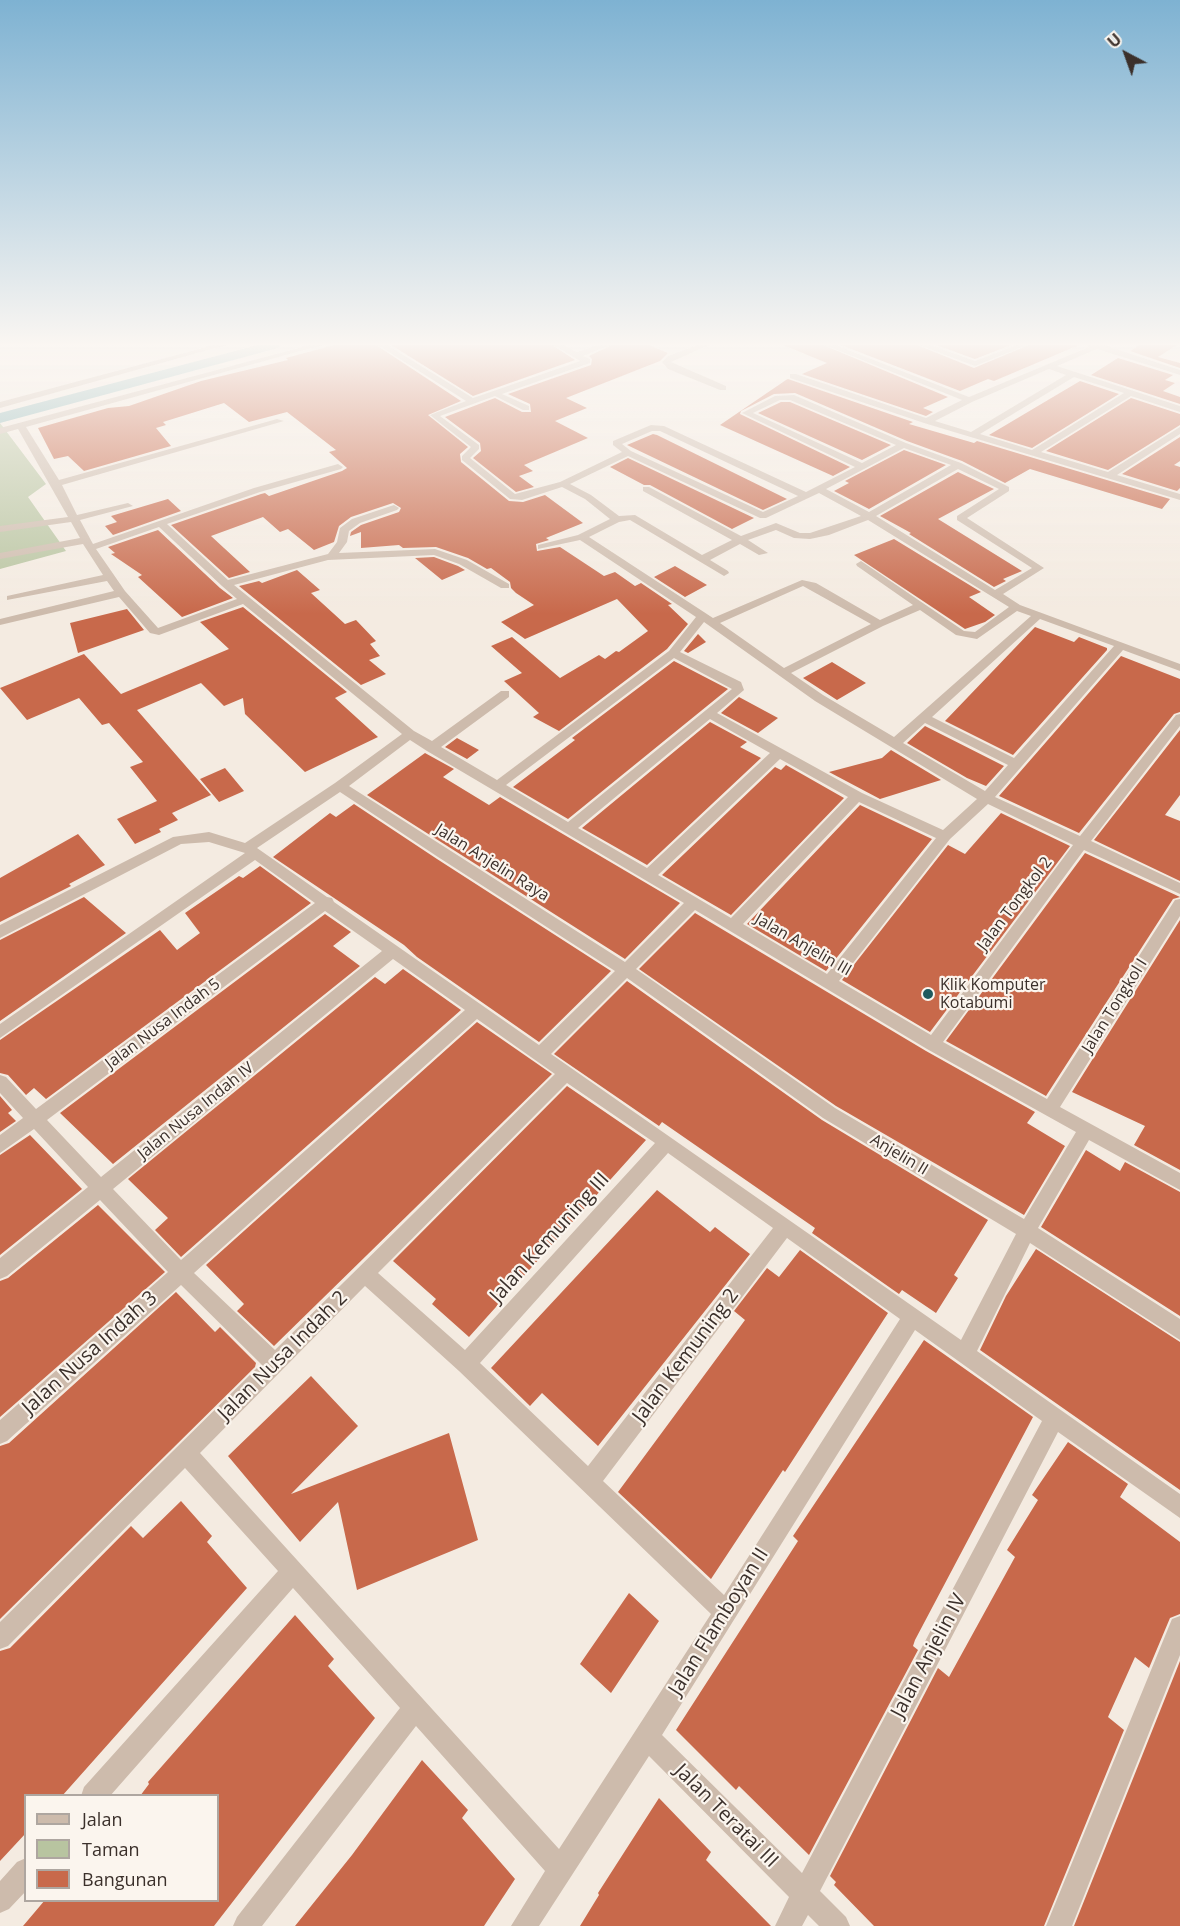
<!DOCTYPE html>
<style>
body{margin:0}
#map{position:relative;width:1180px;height:1926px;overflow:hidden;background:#f4ebe1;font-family:"Open Sans",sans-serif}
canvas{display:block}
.legend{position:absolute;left:24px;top:1794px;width:195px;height:108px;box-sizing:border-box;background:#fbf5ee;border:2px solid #aea6a0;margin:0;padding:8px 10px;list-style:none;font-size:18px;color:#3b302b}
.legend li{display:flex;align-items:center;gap:12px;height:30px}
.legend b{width:30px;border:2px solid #aea6a0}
.north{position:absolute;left:1096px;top:24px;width:60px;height:60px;-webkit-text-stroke:4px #fbf5ee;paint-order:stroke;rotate:319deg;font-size:16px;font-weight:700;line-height:24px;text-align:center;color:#3b302b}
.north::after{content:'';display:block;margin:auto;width:21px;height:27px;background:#3b302b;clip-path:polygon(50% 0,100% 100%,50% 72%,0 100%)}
</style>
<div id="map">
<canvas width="1180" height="1926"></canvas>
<ul class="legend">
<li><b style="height:8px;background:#cdbbac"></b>Jalan</li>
<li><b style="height:16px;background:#b8c4a0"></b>Taman</li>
<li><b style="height:16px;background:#c8694b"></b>Bangunan</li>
</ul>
<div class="north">U</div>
</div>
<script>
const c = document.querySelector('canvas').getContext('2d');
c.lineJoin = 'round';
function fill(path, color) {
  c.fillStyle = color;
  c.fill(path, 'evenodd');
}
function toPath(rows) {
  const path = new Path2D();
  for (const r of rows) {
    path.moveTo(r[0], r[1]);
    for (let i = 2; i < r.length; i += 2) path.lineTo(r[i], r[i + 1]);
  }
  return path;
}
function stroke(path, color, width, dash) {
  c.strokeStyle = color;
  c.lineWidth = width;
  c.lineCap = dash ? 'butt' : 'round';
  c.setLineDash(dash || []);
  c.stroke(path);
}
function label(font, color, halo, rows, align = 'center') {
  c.font = font + ' "Open Sans",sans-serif';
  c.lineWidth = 4.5;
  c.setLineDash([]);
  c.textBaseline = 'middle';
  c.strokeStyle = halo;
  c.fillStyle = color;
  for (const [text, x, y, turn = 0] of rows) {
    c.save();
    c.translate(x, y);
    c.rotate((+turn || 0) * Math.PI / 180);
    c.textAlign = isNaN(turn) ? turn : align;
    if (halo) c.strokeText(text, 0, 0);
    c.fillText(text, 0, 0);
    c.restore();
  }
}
const green = toPath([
 [0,423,46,484,28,497,66,551,0,569]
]);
const canal = toPath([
 [258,345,280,345,278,348,0,423,0,413,258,345]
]);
const building = toPath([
 [334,345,376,345,461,401,428,415,468,447,460,454,461,462,509,501,523,502,545,495,583,523,546,538,549,540,536,544,537,551,560,547,604,576,615,572,635,586,641,583,672,604,668,605,688,624,667,649,559,731,533,717,539,713,504,681,522,673,491,646,512,637,560,678,599,655,605,659,616,651,619,652,648,631,617,599,525,639,501,622,534,605,516,593,511,588,510,582,491,568,487,569,468,558,436,547,403,548,399,545,361,548,361,532,350,536,351,532,361,525,399,512,401,508,393,503,351,517,339,526,334,542,314,550,288,529,280,532,263,517,211,536,250,572,229,578,171,525,261,494,265,493,269,496,342,471,347,468,329,452,336,450,287,412,249,422,224,403,163,422,166,425,156,428,171,446,84,471,68,456,54,459,38,428,108,408,129,406,201,381,288,360,286,358],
 [391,345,552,345,575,360,473,396],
 [612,345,649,345,668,353,660,361,566,398,587,408,555,421,588,438,524,465,533,471,519,476,534,487,516,492,473,458,481,451,480,443,445,417,495,398,522,412,531,412,530,404,508,394,591,365,592,359,589,356],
 [783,345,823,345,948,397,923,408,933,412,926,416,802,374,827,363],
 [841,345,917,345,974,368,1029,345,1079,345,994,381,988,379,960,391],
 [936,345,1011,345,975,359],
 [1140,345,1177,345,1158,357,1180,363,1180,368,1130,351],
 [1118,358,1173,375,1165,380,1175,383,1163,391,1180,397,1180,404,1091,375],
 [788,379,913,422,909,424,974,443,977,441,1170,499,1162,509,1030,469,1005,483,962,461,907,441,795,393,774,394,741,411,740,414,850,467,833,476,720,425,786,380],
 [1080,381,1119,394,1032,448,989,435],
 [1131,398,1180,414,1180,425,1108,470,1046,451],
 [781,402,790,402,891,445,862,460,758,413],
 [653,434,657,435,787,499,763,510,627,445],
 [1180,437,1180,461,1174,465,1180,467,1180,488,1177,491,1122,474],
 [904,450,946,465,869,509,834,491,849,483,845,481],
 [628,458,754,518,732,529,650,485,644,485,610,467],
 [958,472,994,489,938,519,1022,571,1003,579,1006,581,994,587,909,534,911,533,880,516],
 [168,499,181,511,113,535,105,526,117,522,111,516],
 [158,530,220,588,233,598,182,617,138,577,142,575,111,554,115,553,108,547],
 [894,539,981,592,969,597,995,615,985,622,965,629,854,555],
 [434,557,458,566,465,570,442,580,415,558],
 [675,566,707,585,685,597,654,577],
 [297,570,320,590,311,593,345,624,356,620,376,641,370,644,380,656,369,660,386,674,361,685,239,586,259,581,262,583],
 [243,607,347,692,335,698,378,737,305,772,245,714,243,698,224,706,201,683,137,710,211,795,172,813,178,820,159,829,161,832,135,844,117,819,157,801,130,767,143,762,109,723,102,725,79,698,27,720,0,688,84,654,121,694,229,649,200,622],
 [127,609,144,630,78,653,70,623],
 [1035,627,1074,642,1079,637,1107,648,1107,650,1013,755,945,721],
 [698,634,706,642,688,653,684,651],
 [1121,656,1180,679,1180,712,1174,714,1079,833,999,796],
 [674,661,728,689,568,819,513,787,575,740,572,738],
 [832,662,866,683,837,700,803,678],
 [739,697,778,718,758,733,721,713],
 [710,722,747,742,740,747,761,758,647,865,582,828],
 [925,726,1004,766,986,786,967,778,907,743],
 [1180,730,1180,795,1165,815,1180,821,1180,881,1094,840],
 [457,738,479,750,467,759,445,747],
 [891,750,941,780,880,799,829,772,882,758],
 [425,753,454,769,443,777,489,805,500,797,680,903,625,959,367,795],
 [786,765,844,798,731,915,662,875,775,767,781,770],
 [225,768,244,791,219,802,200,779],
 [354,804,437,859,611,971,539,1042,417,957,404,945,273,857,330,813,336,817],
 [860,805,932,839,826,971,747,924],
 [1001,813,1070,846,930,1032,842,980,948,845,965,854],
 [78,834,105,865,69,884,71,886,0,922,0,878],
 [1085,853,1180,897,1173,899,1046,1096,946,1041],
 [260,866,311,903,46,1099,34,1088,26,1095,8,1075,0,1073,0,1040,160,930,177,950,200,933,185,913,239,876,243,878],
 [84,897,126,933,0,1021,0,940],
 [695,913,926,1051,1035,1112,1027,1123,1065,1146,1024,1215,836,1106,639,969],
 [325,914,351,932,333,946,360,966,113,1164,60,1113],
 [1180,920,1180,1170,1134,1145,1145,1126,1072,1092],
 [403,969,461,1010,181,1257,155,1230,168,1218,128,1179,375,977,385,984],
 [627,981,822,1120,988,1220,954,1275,958,1278,936,1313,902,1290,899,1294,812,1233,815,1228,662,1122,659,1126,554,1054],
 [477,1022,552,1074,274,1346,237,1311,244,1304,206,1265],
 [567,1086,646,1140,469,1337,432,1304,436,1299,393,1261],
 [0,1096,12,1110,8,1113,16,1121,0,1132],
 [30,1135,82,1189,0,1255,0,1155],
 [1086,1150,1120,1171,1125,1162,1180,1192,1180,1316,1041,1227],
 [657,1190,710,1232,715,1227,750,1254,598,1446,542,1393,530,1406,491,1368],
 [98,1205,165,1272,0,1417,0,1281,8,1278],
 [1036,1249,1180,1342,1180,1490,980,1350,1006,1296],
 [800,1250,888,1313,785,1472,783,1470,711,1579,618,1492,745,1320,734,1311,767,1268,779,1277],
 [176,1292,215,1332,220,1327,256,1363,255,1367,0,1619,0,1446,9,1443],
 [924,1340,1033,1417,915,1640,913,1646,918,1650,809,1855,739,1786,736,1790,676,1730,798,1541,793,1536],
 [311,1376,358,1426,291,1494,449,1433,478,1540,357,1590,338,1502,300,1542,228,1456],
 [1068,1442,1128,1484,1120,1497,1180,1542,1180,1614,1170,1618,1149,1668,1135,1657,1108,1717,1124,1730,1044,1926,874,1926,834,1885,836,1882,830,1876,938,1668,949,1677,1015,1557,1007,1550,1038,1500,1032,1495],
 [181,1501,212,1536,207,1542,247,1588,62,1796,26,1796,26,1833,0,1861,0,1651,10,1648,131,1526,143,1538],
 [629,1593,659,1621,611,1693,580,1664],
 [295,1615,334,1659,328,1666,375,1718,214,1926,23,1926,45,1900,218,1900,218,1796,140,1796,149,1784,148,1782],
 [1180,1661,1180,1926,1074,1926],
 [422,1760,468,1810,462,1818,515,1879,484,1926,295,1926,352,1855],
 [659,1798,711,1852,706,1860,771,1926,580,1926,599,1895,598,1893]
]);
const minor = toPath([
 [214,345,226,345,0,408,0,402,214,345],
 [310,345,322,345,26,427,59,480,277,419,284,421,62,485,77,515,128,503,133,506,80,520,93,544,254,488,338,464,343,467,341,469,260,492,167,524,228,580,328,554,337,542,340,528,352,519,394,505,399,508,397,510,360,523,349,531,347,542,339,553,435,549,467,560,509,584,509,588,501,588,459,564,434,555,328,560,234,585,414,731,432,741,501,691,509,691,509,697,441,747,497,780,669,651,696,617,580,540,538,549,538,545,578,535,610,519,585,499,562,487,522,500,510,499,462,460,462,456,471,447,430,415,466,401,378,345,387,345,473,398,580,361,554,345,563,345,577,352,599,345,610,345,583,356,590,359,590,363,502,394,529,406,529,410,523,410,495,396,440,416,479,445,479,449,470,458,515,494,560,482,622,452,613,445,613,441,651,425,664,426,806,492,855,467,742,413,775,396,794,395,906,443,961,463,1009,487,1009,491,967,518,1044,568,1003,594,1020,605,1180,664,1180,671,1123,650,995,797,1080,836,1176,715,1180,714,1180,726,1091,841,1180,883,1180,894,1084,850,943,1042,1047,1099,1175,900,1180,899,1180,916,1060,1107,1180,1173,1180,1190,1089,1140,1038,1228,1180,1319,1180,1340,1030,1243,977,1351,1180,1494,1180,1518,1058,1432,820,1891,846,1917,850,1926,819,1926,808,1915,802,1926,775,1926,789,1897,649,1756,539,1926,511,1926,545,1871,416,1726,262,1926,233,1926,237,1917,400,1708,293,1588,110,1796,81,1796,84,1787,278,1571,185,1468,8,1646,0,1649,0,1622,261,1364,181,1285,7,1441,0,1444,0,1420,168,1272,100,1200,7,1276,0,1279,0,1258,88,1187,34,1129,0,1153,0,1135,23,1118,0,1093,0,1075,6,1077,36,1109,315,903,255,860,0,1038,0,1024,245,853,209,842,181,844,0,938,0,925,173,837,209,832,245,843,335,783,402,734,243,604,159,635,150,633,119,597,0,625,0,619,114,591,107,581,7,600,7,596,103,575,83,544,0,559,0,553,80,538,71,522,0,532,0,526,68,517,18,429,0,434,0,428,310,345],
 [780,400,790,400,896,445,862,463,753,413,780,400],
 [652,431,660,431,798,496,763,512,631,451,622,444,652,431],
 [904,448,951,465,869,512,826,489,904,448],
 [628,456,760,518,766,518,819,493,861,516,810,533,800,533,776,523,741,536,649,487,643,487,643,491,732,540,702,555,635,515,619,516,591,495,570,484,628,456],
 [958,469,999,489,957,516,957,520,1032,568,995,590,876,516,958,469],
 [630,520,724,576,729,573,728,571,710,560,740,544,759,555,768,553,748,540,776,530,794,538,810,539,829,535,868,520,1009,607,975,632,964,631,861,561,856,564,857,566,913,605,880,620,816,583,802,580,713,618,589,537,619,522,630,520],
 [159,527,222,586,237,599,158,628,125,591,96,549,159,527],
 [803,586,871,624,784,668,720,623,803,586],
 [920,610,956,635,977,639,1017,611,1031,616,894,737,823,695,791,673,883,626,920,610],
 [1040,619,1114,646,1014,758,932,717,1040,619],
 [704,622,815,701,977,799,943,830,862,793,717,713,744,690,741,682,680,652,704,622],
 [674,658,732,689,568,822,506,785,674,658],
 [710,719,770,753,647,868,578,828,710,719],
 [925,723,1008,765,985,791,903,743,925,723],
 [410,740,427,751,684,903,625,962,349,786,410,740],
 [780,759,848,797,731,918,658,875,780,759],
 [340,792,438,857,615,971,539,1045,334,902,332,898,327,897,257,848,340,792],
 [859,802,936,838,827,974,743,924,859,802],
 [988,804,1073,845,931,1035,839,981,950,839,988,804],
 [695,910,927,1049,1076,1132,1024,1219,835,1108,636,969,695,910],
 [325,911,382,951,101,1177,47,1120,325,911],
 [393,959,465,1010,181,1260,113,1189,393,959],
 [627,978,823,1118,1016,1234,961,1340,551,1054,627,978],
 [477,1019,555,1074,275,1350,194,1273,477,1019],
 [567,1083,655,1143,465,1350,378,1273,567,1083],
 [668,1153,773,1228,588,1466,480,1363,668,1153],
 [787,1238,900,1319,724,1595,603,1481,787,1238],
 [365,1286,459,1371,711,1614,559,1849,200,1453,365,1286],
 [915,1330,1042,1421,802,1873,662,1735,915,1330],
 [698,345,709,345,671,362,726,386,726,390,720,390,668,369,662,362,668,356,698,345],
 [825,345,835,345,969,397,1089,347,1087,345,1104,345,1180,370,1180,375,1097,349,1057,366,1180,406,1180,412,1131,396,1041,452,1108,472,1180,427,1180,434,1117,475,1180,494,1180,500,924,423,790,378,790,374,796,374,926,418,962,400,825,345],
 [1049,369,1066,375,971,432,935,421,972,402,1049,369],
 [1074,377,1124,393,1032,450,980,434,1074,377],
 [919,345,930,345,975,361,1017,345,1027,345,975,366,919,345],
 [1180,1616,1180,1655,1072,1926,1046,1926,1172,1619,1180,1616],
 [26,1858,26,1891,9,1909,0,1913,0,1881,17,1862,26,1858]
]);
const markers = [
 [928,994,6,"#1f5a5e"]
];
const streetNames = [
 ["Jalan Anjelin Raya",492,863,32],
 ["Jalan Tongkol 2",1015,904,-53],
 ["Jalan Anjelin III",803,945,30],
 ["Jalan Tongkol I",1115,1006,-58],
 ["Jalan Nusa Indah 5",163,1024,-37],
 ["Jalan Nusa Indah IV",196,1111,-39],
 ["Anjelin II",899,1155,31]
];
const poiNames = [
 ["Klik Komputer",940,985],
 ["Kotabumi",940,1003]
];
const nearStreetnames = [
 ["Jalan Kemuning III",550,1238,-48],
 ["Jalan Nusa Indah 3",90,1353,-42],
 ["Jalan Nusa Indah 2",283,1356,-45],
 ["Jalan Kemuning 2",686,1356,-53],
 ["Jalan Flamboyan II",719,1622,-58],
 ["Jalan Anjelin IV",929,1656,-62],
 ["Jalan Teratai III",726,1816,45]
];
fill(green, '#b8c4a0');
fill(canal, '#7fb0b2');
fill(building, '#c8694b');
fill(minor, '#cdbbac');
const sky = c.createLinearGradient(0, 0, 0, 614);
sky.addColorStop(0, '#7eb2d2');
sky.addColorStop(0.56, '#faf6f2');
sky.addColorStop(1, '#faf6f200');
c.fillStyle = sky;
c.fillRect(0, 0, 1180, 614);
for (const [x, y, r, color] of markers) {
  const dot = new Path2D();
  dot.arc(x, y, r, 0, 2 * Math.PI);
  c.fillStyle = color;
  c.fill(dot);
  stroke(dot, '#fbf5ee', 2);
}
label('16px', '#3b302b', '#fbf5ee', streetNames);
label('16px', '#3b302b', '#fbf5ee', poiNames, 'left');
label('20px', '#3b302b', '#fbf5ee', nearStreetnames);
</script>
